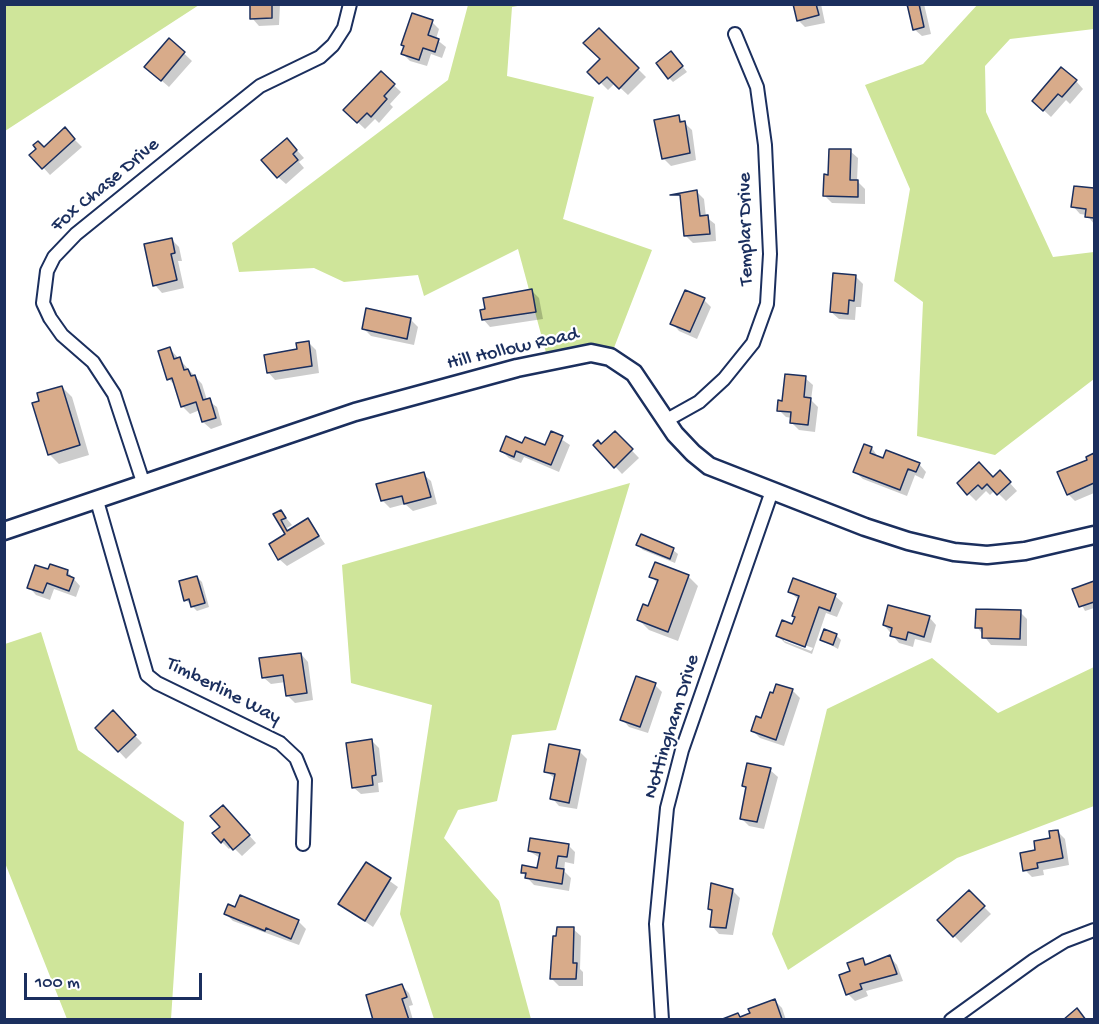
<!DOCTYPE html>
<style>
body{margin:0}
#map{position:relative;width:1099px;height:1024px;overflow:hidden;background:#fff;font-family:"Gochi Hand",sans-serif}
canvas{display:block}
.frame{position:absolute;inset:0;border:6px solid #1b2f5e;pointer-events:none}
.scale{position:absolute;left:24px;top:973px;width:178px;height:27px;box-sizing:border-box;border:3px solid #1b2f5e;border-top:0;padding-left:8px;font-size:18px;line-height:21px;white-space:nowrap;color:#1b2f5e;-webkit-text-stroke:4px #fff;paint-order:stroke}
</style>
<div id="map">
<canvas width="1099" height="1024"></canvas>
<div class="frame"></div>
<div class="scale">100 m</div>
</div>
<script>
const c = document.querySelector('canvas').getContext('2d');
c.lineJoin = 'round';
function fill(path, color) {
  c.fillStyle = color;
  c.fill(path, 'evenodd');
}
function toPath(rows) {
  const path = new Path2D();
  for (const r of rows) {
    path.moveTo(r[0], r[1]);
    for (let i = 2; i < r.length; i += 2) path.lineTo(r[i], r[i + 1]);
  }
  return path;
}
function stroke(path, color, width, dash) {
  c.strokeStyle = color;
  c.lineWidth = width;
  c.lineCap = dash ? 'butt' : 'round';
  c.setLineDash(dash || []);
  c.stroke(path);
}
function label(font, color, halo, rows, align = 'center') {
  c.font = font + ' "Gochi Hand",sans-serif';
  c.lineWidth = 4.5;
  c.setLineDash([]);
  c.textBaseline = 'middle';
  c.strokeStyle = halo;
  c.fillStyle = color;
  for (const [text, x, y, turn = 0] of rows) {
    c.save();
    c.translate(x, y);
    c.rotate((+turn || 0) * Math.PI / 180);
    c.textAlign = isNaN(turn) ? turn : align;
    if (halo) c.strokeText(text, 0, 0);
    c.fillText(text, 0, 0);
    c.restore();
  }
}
const green = toPath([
 [5,4,199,4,199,5,5,131],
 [529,4,512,7,507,76,594,97,563,219,652,250,610,358,548,360,518,249,424,296,418,275,344,282,314,268,239,272,232,243,448,80,468,5],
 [978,4,1094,5,1094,29,1010,39,985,66,986,112,1053,257,1094,252,1094,379,995,455,917,436,923,302,894,281,910,189,865,85,923,64],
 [630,483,556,730,512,735,497,801,458,810,444,838,499,901,531,1019,434,1019,400,914,432,705,351,683,342,565],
 [41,632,78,750,184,822,171,1019,67,1019,5,863,5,644],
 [932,658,998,713,1094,667,1094,806,957,858,788,970,772,934,827,709]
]);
const shadow = toPath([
 [251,4,280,4,279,25,259,26,252,18],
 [794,4,821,4,825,23,805,27,798,20],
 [903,4,924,4,931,34,922,36,914,29,909,8],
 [432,22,439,29,436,39,446,47,442,58,431,54,427,66,410,61,403,54],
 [599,30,646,77,628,95,615,83,608,90,590,72,602,59],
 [170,40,192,61,169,87,154,74],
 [675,57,687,72,673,82,669,78],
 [381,73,401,92,390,104,393,107,379,123,375,119,365,129,345,110],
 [1076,81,1083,89,1070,104,1066,100,1051,117,1034,101],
 [678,117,692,130,696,160,671,166,663,158],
 [65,130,82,147,50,175,32,155,44,149],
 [294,147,304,158,299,162,304,168,286,184,278,177],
 [850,151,858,158,857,181,865,189,865,204,832,203,825,196],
 [1075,188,1094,190,1094,224,1087,215,1080,214,1073,206],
 [697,192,704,199,706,217,715,224,716,241,693,243,686,236],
 [171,239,179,247,182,261,178,261,184,288,162,293,155,285],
 [855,276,863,284,861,307,856,307,855,320,839,319,831,312],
 [532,291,539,298,543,319,490,327,483,319],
 [704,300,711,307,697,339,679,331,672,323],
 [410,319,418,327,414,345,371,336,363,328],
 [308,342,316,350,319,373,275,380,268,372],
 [170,349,202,384,207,400,217,407,222,425,211,429,203,422,200,410,190,414,182,406,176,387,169,379],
 [805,378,813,385,811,400,818,407,815,432,799,430,792,423,792,418,786,417,779,410],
 [62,387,72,397,89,455,59,464,49,454],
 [552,433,570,445,559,472,524,457,521,463,509,458,502,451,523,445,546,447],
 [615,433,639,458,622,474,595,445,601,446],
 [872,448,878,457,919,464,926,472,923,479,915,475,907,496,863,479,855,472],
 [1094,455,1094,493,1075,501,1068,494,1089,460,1088,458],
 [979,464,993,479,1000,472,1017,491,1006,501,995,490,990,495,986,491,976,501,968,493],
 [423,474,431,481,437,504,413,511,405,504,390,508,383,501,378,485],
 [281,512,292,525,287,528,289,531,308,520,325,544,287,566,279,559,287,535,275,515],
 [641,536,673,550,678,554,675,563,643,550,638,545],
 [49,571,67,571,80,586,76,597,54,589,50,600,36,595,29,587],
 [651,576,688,576,698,586,678,641,649,630,639,620,649,608,658,584],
 [197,577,202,582,209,607,197,611,186,600],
 [1094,582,1094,608,1085,611,1074,590],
 [790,592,835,596,843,603,837,617,826,613,812,654,785,643,778,636,793,626,796,618,799,600],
 [784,638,813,648,811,651,784,641],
 [1020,612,1027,619,1027,646,991,645,977,627],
 [929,617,936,625,931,643,915,639,913,647,899,643,884,625],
 [836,635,841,640,838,649,822,640],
 [301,654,308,662,313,700,295,703,287,695,286,682,271,684,263,677],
 [655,685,662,692,648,733,629,727,622,719],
 [792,690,800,698,784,746,760,738,753,731],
 [113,713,142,743,126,759,97,728],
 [372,741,379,748,383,782,378,783,379,792,361,794,353,787],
 [579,751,587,759,577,809,559,806,552,798,556,779,545,771],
 [770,770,778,777,764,829,749,826,741,818,747,789,744,786],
 [230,814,256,843,242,856,232,846,229,849,222,842,222,827],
 [1057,831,1065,839,1069,865,1043,870,1044,875,1032,877,1025,870,1037,851],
 [568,845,575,852,574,864,565,862,564,871,571,878,569,891,534,885,522,872,539,869,540,858,529,851],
 [366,864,398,887,373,927,340,904],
 [733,891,740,898,733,935,719,934,712,926,714,913,709,908],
 [969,892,991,914,961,943,939,920],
 [226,914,298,921,306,929,299,945,233,921],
 [573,929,581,936,580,969,583,972,583,986,559,986,551,978],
 [890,957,897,965,903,981,866,991,868,996,855,1001,848,994,852,972,862,959,868,965],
 [402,986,409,993,413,1005,409,1006,413,1020,375,1020],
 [774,1000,782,1008,786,1020,725,1020,738,1014,741,1018]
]);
const building = toPath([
 [250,4,272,4,272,18,250,19,250,4],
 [793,4,816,4,819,15,797,21,793,4],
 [907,4,919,4,924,27,913,30,907,4],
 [412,13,433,20,428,35,439,39,435,52,423,48,419,60,401,54,404,46,401,45,412,13],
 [599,28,639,68,619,89,607,77,599,84,587,72,600,59,583,43,599,28],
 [169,38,185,52,161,81,144,67,169,38],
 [671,51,683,66,668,79,656,63,671,51],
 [1061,67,1077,80,1062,97,1058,94,1043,111,1032,101,1061,67],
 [381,71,395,84,384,96,387,99,371,117,367,113,357,123,343,110,381,71],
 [679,115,680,122,685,121,690,153,662,159,654,120,679,115],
 [65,127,75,139,42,169,29,155,36,149,33,145,38,141,44,147,65,127],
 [287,138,297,150,293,154,298,160,277,178,261,160,287,138],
 [829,149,851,149,850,180,858,180,858,197,823,196,824,174,828,175,829,149],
 [1074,186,1094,188,1094,218,1085,217,1086,209,1071,207,1074,186],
 [697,190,700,216,708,215,710,234,684,236,680,195,670,195,697,190],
 [172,238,175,253,171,254,177,280,153,286,144,244,172,238],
 [833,273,856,275,854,301,849,300,848,314,830,312,833,273],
 [532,289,536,312,482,320,480,310,485,309,483,298,532,289],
 [685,290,705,298,690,332,670,324,685,290],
 [366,308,411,318,407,339,362,329,366,308],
 [309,341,312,366,267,373,264,355,297,349,296,343,309,341],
 [170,347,174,359,180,357,184,370,188,369,191,376,195,375,203,400,210,398,216,418,202,422,196,402,181,407,172,378,167,380,158,351,170,347],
 [785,374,806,376,804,397,811,398,808,425,790,423,791,412,777,411,778,400,782,401,785,374],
 [62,386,80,445,48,455,32,403,39,401,37,393,62,386],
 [551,431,563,436,551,465,516,451,514,457,500,451,506,436,522,443,525,437,545,445,551,431],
 [615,431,633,449,614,468,593,445,598,440,601,444,615,431],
 [864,444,872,447,870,453,883,458,886,450,920,463,916,472,908,469,900,490,853,472,864,444],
 [1094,453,1094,483,1067,495,1057,472,1087,460,1086,457,1094,453],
 [979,462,993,477,1000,470,1011,482,997,495,987,484,982,489,978,485,967,495,957,483,979,462],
 [424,472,431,497,404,504,402,496,381,501,376,484,424,472],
 [281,510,286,518,281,520,287,531,308,518,319,536,278,560,269,544,285,534,273,514,281,510],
 [641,534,674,548,670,559,636,545,641,534],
 [655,562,689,575,668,632,637,620,643,604,648,606,658,580,649,577,655,562],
 [50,564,68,570,67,575,74,578,69,591,47,583,43,593,27,588,35,565,48,569,50,564],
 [197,576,205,603,191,607,189,599,184,601,179,581,197,576],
 [793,578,836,594,830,611,819,607,805,647,776,636,782,620,792,624,795,617,792,616,799,596,788,592,793,578],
 [1094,581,1094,602,1079,607,1072,589,1094,581],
 [888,605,930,616,924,637,908,632,906,640,890,636,892,628,883,625,888,605],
 [976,609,1021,610,1020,639,982,638,982,628,975,628,976,609],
 [824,629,837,634,833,645,820,640,824,629],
 [301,653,307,693,286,696,283,675,262,678,259,658,301,653],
 [636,676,656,683,640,727,620,720,636,676],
 [776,684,793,689,776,740,751,731,756,716,761,718,770,692,773,693,776,684],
 [113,710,136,735,118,752,95,728,113,710],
 [372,739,376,775,372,776,373,785,352,788,346,743,372,739],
 [549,744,580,750,569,803,550,799,555,774,544,772,549,744],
 [747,763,771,768,757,822,740,819,746,787,742,786,747,763],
 [223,805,250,835,233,850,224,839,221,843,212,833,220,827,210,816,223,805],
 [1058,830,1063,858,1037,863,1038,868,1023,871,1020,853,1035,850,1034,841,1050,838,1049,831,1058,830],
 [530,838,569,844,567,857,558,856,556,868,564,869,562,884,525,878,526,873,521,873,522,865,537,868,540,853,528,851,530,838],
 [366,862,391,878,365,921,338,904,366,862],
 [711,883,733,889,726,928,710,927,712,910,708,909,711,883],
 [969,890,985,906,953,937,937,920,969,890],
 [240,895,299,920,291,939,266,928,265,931,224,914,228,904,235,907,240,895],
 [557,927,574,927,573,963,577,963,576,979,550,979,553,936,556,936,557,927],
 [890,955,897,974,860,984,862,989,846,995,839,975,850,971,847,963,863,958,865,965,890,955],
 [402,984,407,997,402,999,409,1020,373,1020,366,995,402,984],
 [775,999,782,1019,720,1020,738,1013,740,1017,750,1013,748,1009,775,999],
 [1077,1008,1086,1020,1063,1020,1077,1008]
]);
const street = toPath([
 [665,421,699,402,724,379,753,343,767,304,770,254,765,145,757,87,735,34],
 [144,485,114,394,93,362,62,335,50,318,43,303,47,271,54,257,76,234,201,133,260,86,320,57,333,45,344,28,350,4],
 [97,501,147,675,157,683,280,743,296,758,305,780,303,844],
 [662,1020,656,924,667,808,682,750,772,491],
 [951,1020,1034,960,1065,941,1094,930]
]);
const secondary = toPath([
 [4,531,355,412,517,368,591,353,610,357,634,373,675,434,693,453,709,466,865,527,908,541,954,552,987,555,1025,551,1094,535]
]);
const streetNames = [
 ["Fox Chase Drive",106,186,-40],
 ["Templar Drive",747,229,-91],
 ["Hill Hollow Road",513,350,-13],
 ["Timberline Way",223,692,27],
 ["Nottingham Drive",673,727,-73]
];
fill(green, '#cfe59a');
fill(shadow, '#0003');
fill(building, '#d8ab8a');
stroke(building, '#1b2f5e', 1.5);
stroke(street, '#1b2f5e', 16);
stroke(secondary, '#1b2f5e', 21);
stroke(street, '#fff', 12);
stroke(secondary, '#fff', 16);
label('20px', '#1b2f5e', '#fff', streetNames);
</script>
